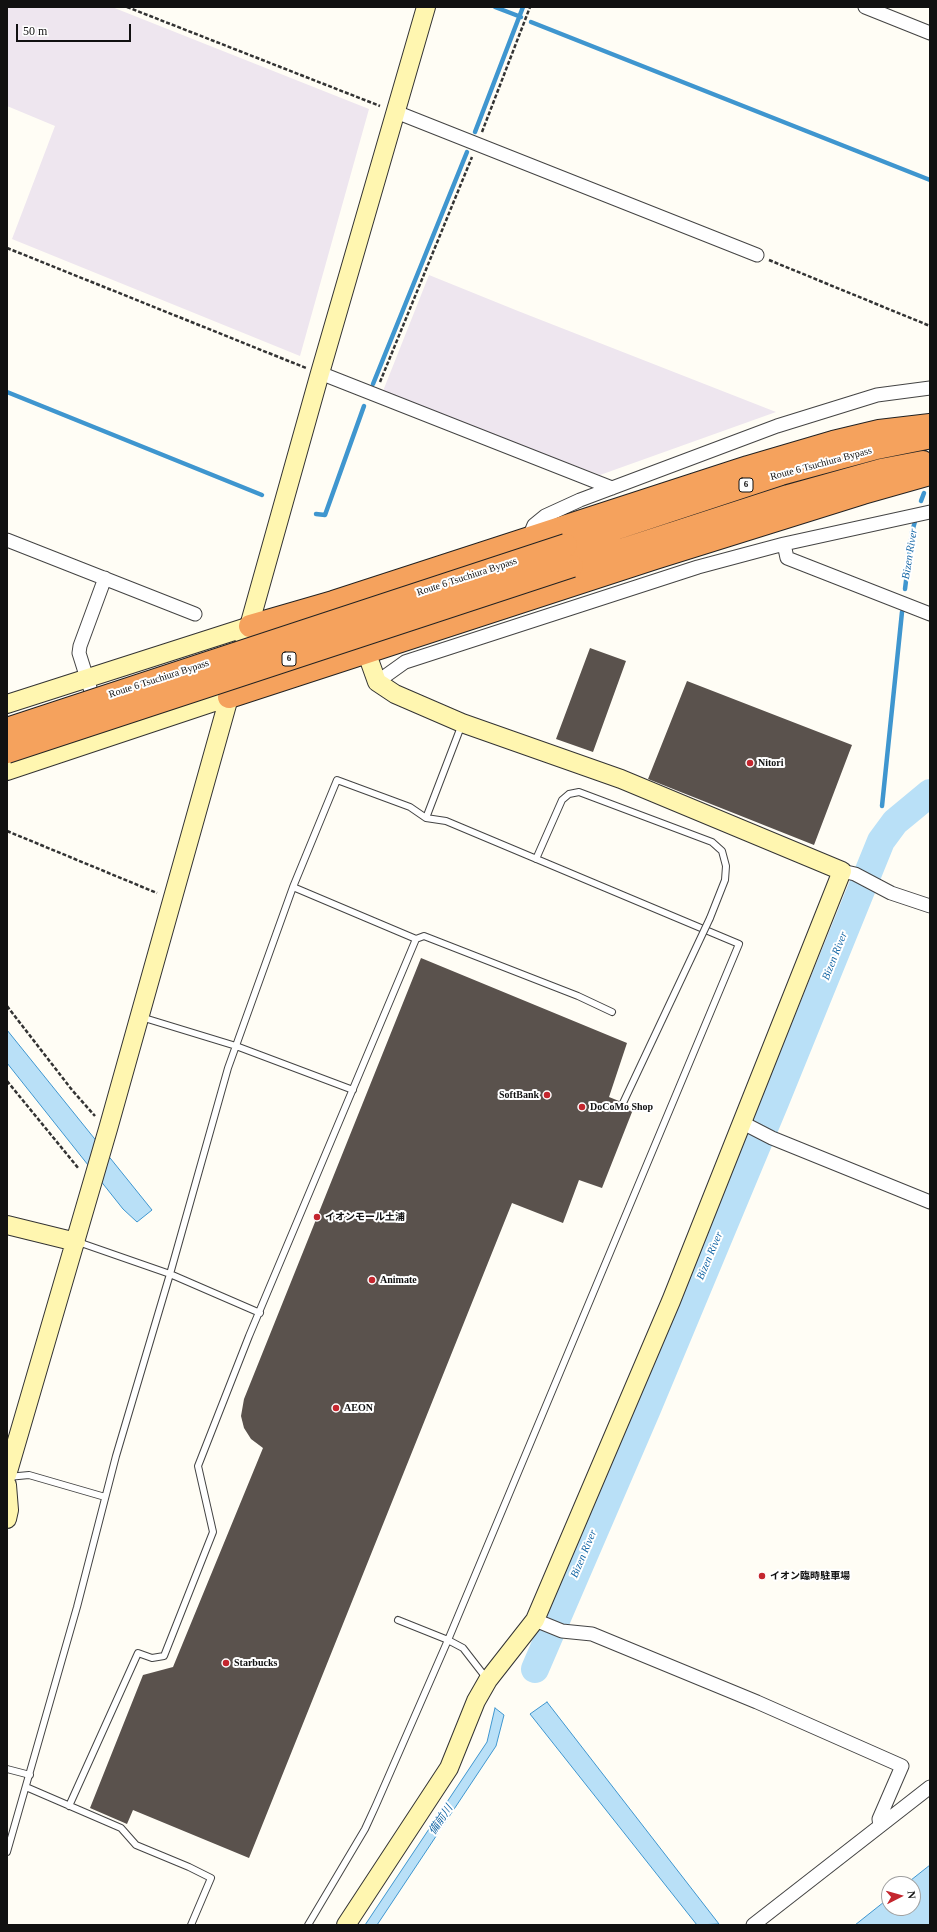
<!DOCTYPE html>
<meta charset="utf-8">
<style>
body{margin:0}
#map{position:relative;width:937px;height:1932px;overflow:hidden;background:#fffdf5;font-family:"Times New Roman",serif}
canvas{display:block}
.frame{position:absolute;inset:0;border:8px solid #111;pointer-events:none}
.north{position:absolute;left:881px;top:1876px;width:40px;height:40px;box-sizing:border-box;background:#fff;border:1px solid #a0a0a0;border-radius:50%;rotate:84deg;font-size:11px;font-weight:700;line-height:16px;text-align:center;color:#111}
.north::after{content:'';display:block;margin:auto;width:14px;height:18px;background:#c4262e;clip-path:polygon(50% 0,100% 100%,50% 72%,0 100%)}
.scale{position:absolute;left:16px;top:24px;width:115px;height:18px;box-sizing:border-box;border:2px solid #111;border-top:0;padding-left:5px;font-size:12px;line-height:14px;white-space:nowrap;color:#111;-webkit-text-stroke:3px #fff;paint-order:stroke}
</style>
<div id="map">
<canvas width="937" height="1932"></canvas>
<div class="frame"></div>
<div class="north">N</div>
<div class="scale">50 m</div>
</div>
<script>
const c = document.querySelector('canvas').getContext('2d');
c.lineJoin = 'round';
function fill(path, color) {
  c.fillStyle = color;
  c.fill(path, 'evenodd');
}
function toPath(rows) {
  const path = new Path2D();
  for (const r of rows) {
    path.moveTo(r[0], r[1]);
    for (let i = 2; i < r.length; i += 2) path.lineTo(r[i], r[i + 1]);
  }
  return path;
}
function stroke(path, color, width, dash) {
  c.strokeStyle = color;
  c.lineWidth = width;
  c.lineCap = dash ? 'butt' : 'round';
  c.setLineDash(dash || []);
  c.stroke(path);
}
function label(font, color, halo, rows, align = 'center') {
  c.font = font + ' "Times New Roman","Noto Sans JP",serif';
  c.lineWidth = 4;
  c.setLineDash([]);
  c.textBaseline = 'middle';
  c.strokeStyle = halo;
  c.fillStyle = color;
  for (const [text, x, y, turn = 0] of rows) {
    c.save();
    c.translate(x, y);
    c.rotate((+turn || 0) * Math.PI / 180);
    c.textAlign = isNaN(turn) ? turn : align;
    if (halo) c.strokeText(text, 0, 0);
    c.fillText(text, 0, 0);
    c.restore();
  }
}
const industrial = toPath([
 [7,7,112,7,369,109,300,356,12,239,55,126,7,106],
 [429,275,518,311,776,412,600,475,472,427,383,391]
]);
const water = toPath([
 [930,791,930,809,902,826,895,817,930,791],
 [7,1030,152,1210,137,1222,123,1209,7,1063,7,1030],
 [547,1702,719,1924,697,1925,530,1714,547,1702],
 [495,1708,504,1715,496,1746,377,1925,365,1925,487,1742,495,1708],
 [930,1865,930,1925,855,1925,889,1898,889,1908,913,1908,913,1884,906,1884,930,1865]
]);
const stream = toPath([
 [495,7,521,17],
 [531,22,930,180],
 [475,132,523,7],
 [373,384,467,152],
 [7,392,262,495],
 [921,501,924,493],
 [316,514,325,515,364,406],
 [905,589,912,532,916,518],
 [882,806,902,612]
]);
const river = toPath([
 [535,1669,647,1409,775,1102,881,841,895,822,930,793]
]);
const building = toPath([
 [590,648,626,661,593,752,556,739],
 [687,681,852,745,814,845,648,779],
 [421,958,627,1043,609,1097,619,1101,621,1107,627,1105,634,1107,602,1188,579,1180,563,1223,512,1203,249,1858,133,1810,127,1824,90,1808,143,1675,173,1667,263,1448,251,1439,244,1428,241,1416,244,1399]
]);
const path = toPath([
 [127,7,380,106],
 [482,132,530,7],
 [7,248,306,368],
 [769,260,930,326],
 [380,382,472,157],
 [7,831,157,893],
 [7,1006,72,1090,95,1116],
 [7,1081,79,1169]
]);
const lane = toPath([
 [426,818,462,724],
 [536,859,562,800,569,794,579,792,712,842,722,851,726,866,725,880,710,918],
 [416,939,424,936,578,996,612,1012],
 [141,1017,236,1046,353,1090],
 [78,1242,170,1274,260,1313],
 [8,1477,29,1475,105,1497],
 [398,1620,448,1640,463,1648,487,1679],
 [7,1769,30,1775],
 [26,1787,121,1828,136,1845,189,1867,211,1878,191,1925],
 [69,1806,138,1653,152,1658,164,1656,213,1532,198,1466,249,1336,416,939,293,887],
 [7,1852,77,1607,116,1456,170,1274,228,1068,293,887,337,780,410,807,426,818,446,821,739,944,448,1640,376,1805,365,1829,308,1925]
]);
const street = toPath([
 [865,7,930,33],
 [396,112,757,255],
 [320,373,612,488],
 [529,537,534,525,545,516,580,500,777,426,877,395,930,388],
 [7,540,195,614],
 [784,544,787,558,930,614],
 [377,682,405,662,698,567,784,544,930,512],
 [96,707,79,653,80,646,105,578],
 [842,871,855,874,891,893,930,906],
 [741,1122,772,1138,930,1202],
 [535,1620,562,1631,592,1634,757,1702,902,1766,879,1819,880,1826],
 [753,1925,930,1787]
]);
const secondary = toPath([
 [7,704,250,626],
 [7,771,229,697],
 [7,1225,76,1242],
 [7,1475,108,1129,320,373,426,7],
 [7,1485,9,1510,7,1519],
 [346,1925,449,1768,476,1701,488,1680,535,1620,671,1301,842,871,621,779,462,723,395,694,377,682,362,640]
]);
const highway = toPath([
 [566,545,781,474,877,448,927,438],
 [572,566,788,496,881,470,923,462],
 [250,626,333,602,748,467,833,442,879,431,930,425],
 [229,697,655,558,863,493,930,474]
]);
const laneBridge = toPath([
 [623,1103,710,918]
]);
const highwayBridge = toPath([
 [7,729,566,545],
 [7,752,572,566]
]);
const markers = [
 [750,763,4,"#c4262e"],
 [547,1095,4,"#c4262e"],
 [582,1107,4,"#c4262e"],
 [317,1217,4,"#c4262e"],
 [372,1280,4,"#c4262e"],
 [336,1408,4,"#c4262e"],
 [762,1576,4,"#c4262e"],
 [226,1663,4,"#c4262e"]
];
const shields = [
 [746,485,14],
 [289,659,14]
];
const shieldNames = [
 ["6",746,485],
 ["6",289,659]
];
const streetNames = [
 ["Route 6 Tsuchiura Bypass",821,464,-15],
 ["Route 6 Tsuchiura Bypass",467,577,-18],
 ["Route 6 Tsuchiura Bypass",159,679,-18]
];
const poiNames = [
 ["Nitori",758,763],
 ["SoftBank",539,1095,"right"],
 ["DoCoMo Shop",590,1107],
 ["イオンモール土浦",325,1217],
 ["Animate",380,1280],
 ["AEON",344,1408],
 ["イオン臨時駐車場",770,1576],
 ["Starbucks",234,1663]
];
const waterNames = [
 ["Bizen River",910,554,-81],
 ["Bizen River",835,956,-68],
 ["Bizen River",710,1256,-67],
 ["Bizen River",584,1554,-67],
 ["備前川",441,1820,-56]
];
fill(industrial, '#eee6ef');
fill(water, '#b9e0f7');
stroke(water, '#3f96cf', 1);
stroke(stream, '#3f96cf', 4.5);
stroke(river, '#b9e0f7', 28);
fill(building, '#5a524d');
stroke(lane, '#444', 8);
stroke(street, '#444', 15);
stroke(secondary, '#333', 20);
stroke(highway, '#222', 24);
stroke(path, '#333', 2.5, [4, 2]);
stroke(lane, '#fff', 6);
stroke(street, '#fff', 13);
stroke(secondary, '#fff6b0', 18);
stroke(highway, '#f5a25d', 22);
stroke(laneBridge, '#444', 8, []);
stroke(highwayBridge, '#222', 24, []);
stroke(laneBridge, '#fff', 6);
stroke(highwayBridge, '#f5a25d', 22);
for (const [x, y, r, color] of markers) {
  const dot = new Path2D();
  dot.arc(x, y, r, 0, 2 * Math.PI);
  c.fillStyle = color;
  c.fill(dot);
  stroke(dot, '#fff', 1.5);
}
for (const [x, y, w] of shields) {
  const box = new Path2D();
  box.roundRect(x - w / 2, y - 7, w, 14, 3);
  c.fillStyle = '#fff';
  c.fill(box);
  stroke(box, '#111', 1);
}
label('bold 9px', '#111', null, shieldNames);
label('10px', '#111', '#fff', streetNames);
label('bold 10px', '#111', '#fff', poiNames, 'left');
label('italic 11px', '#1768a6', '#fff', waterNames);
</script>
